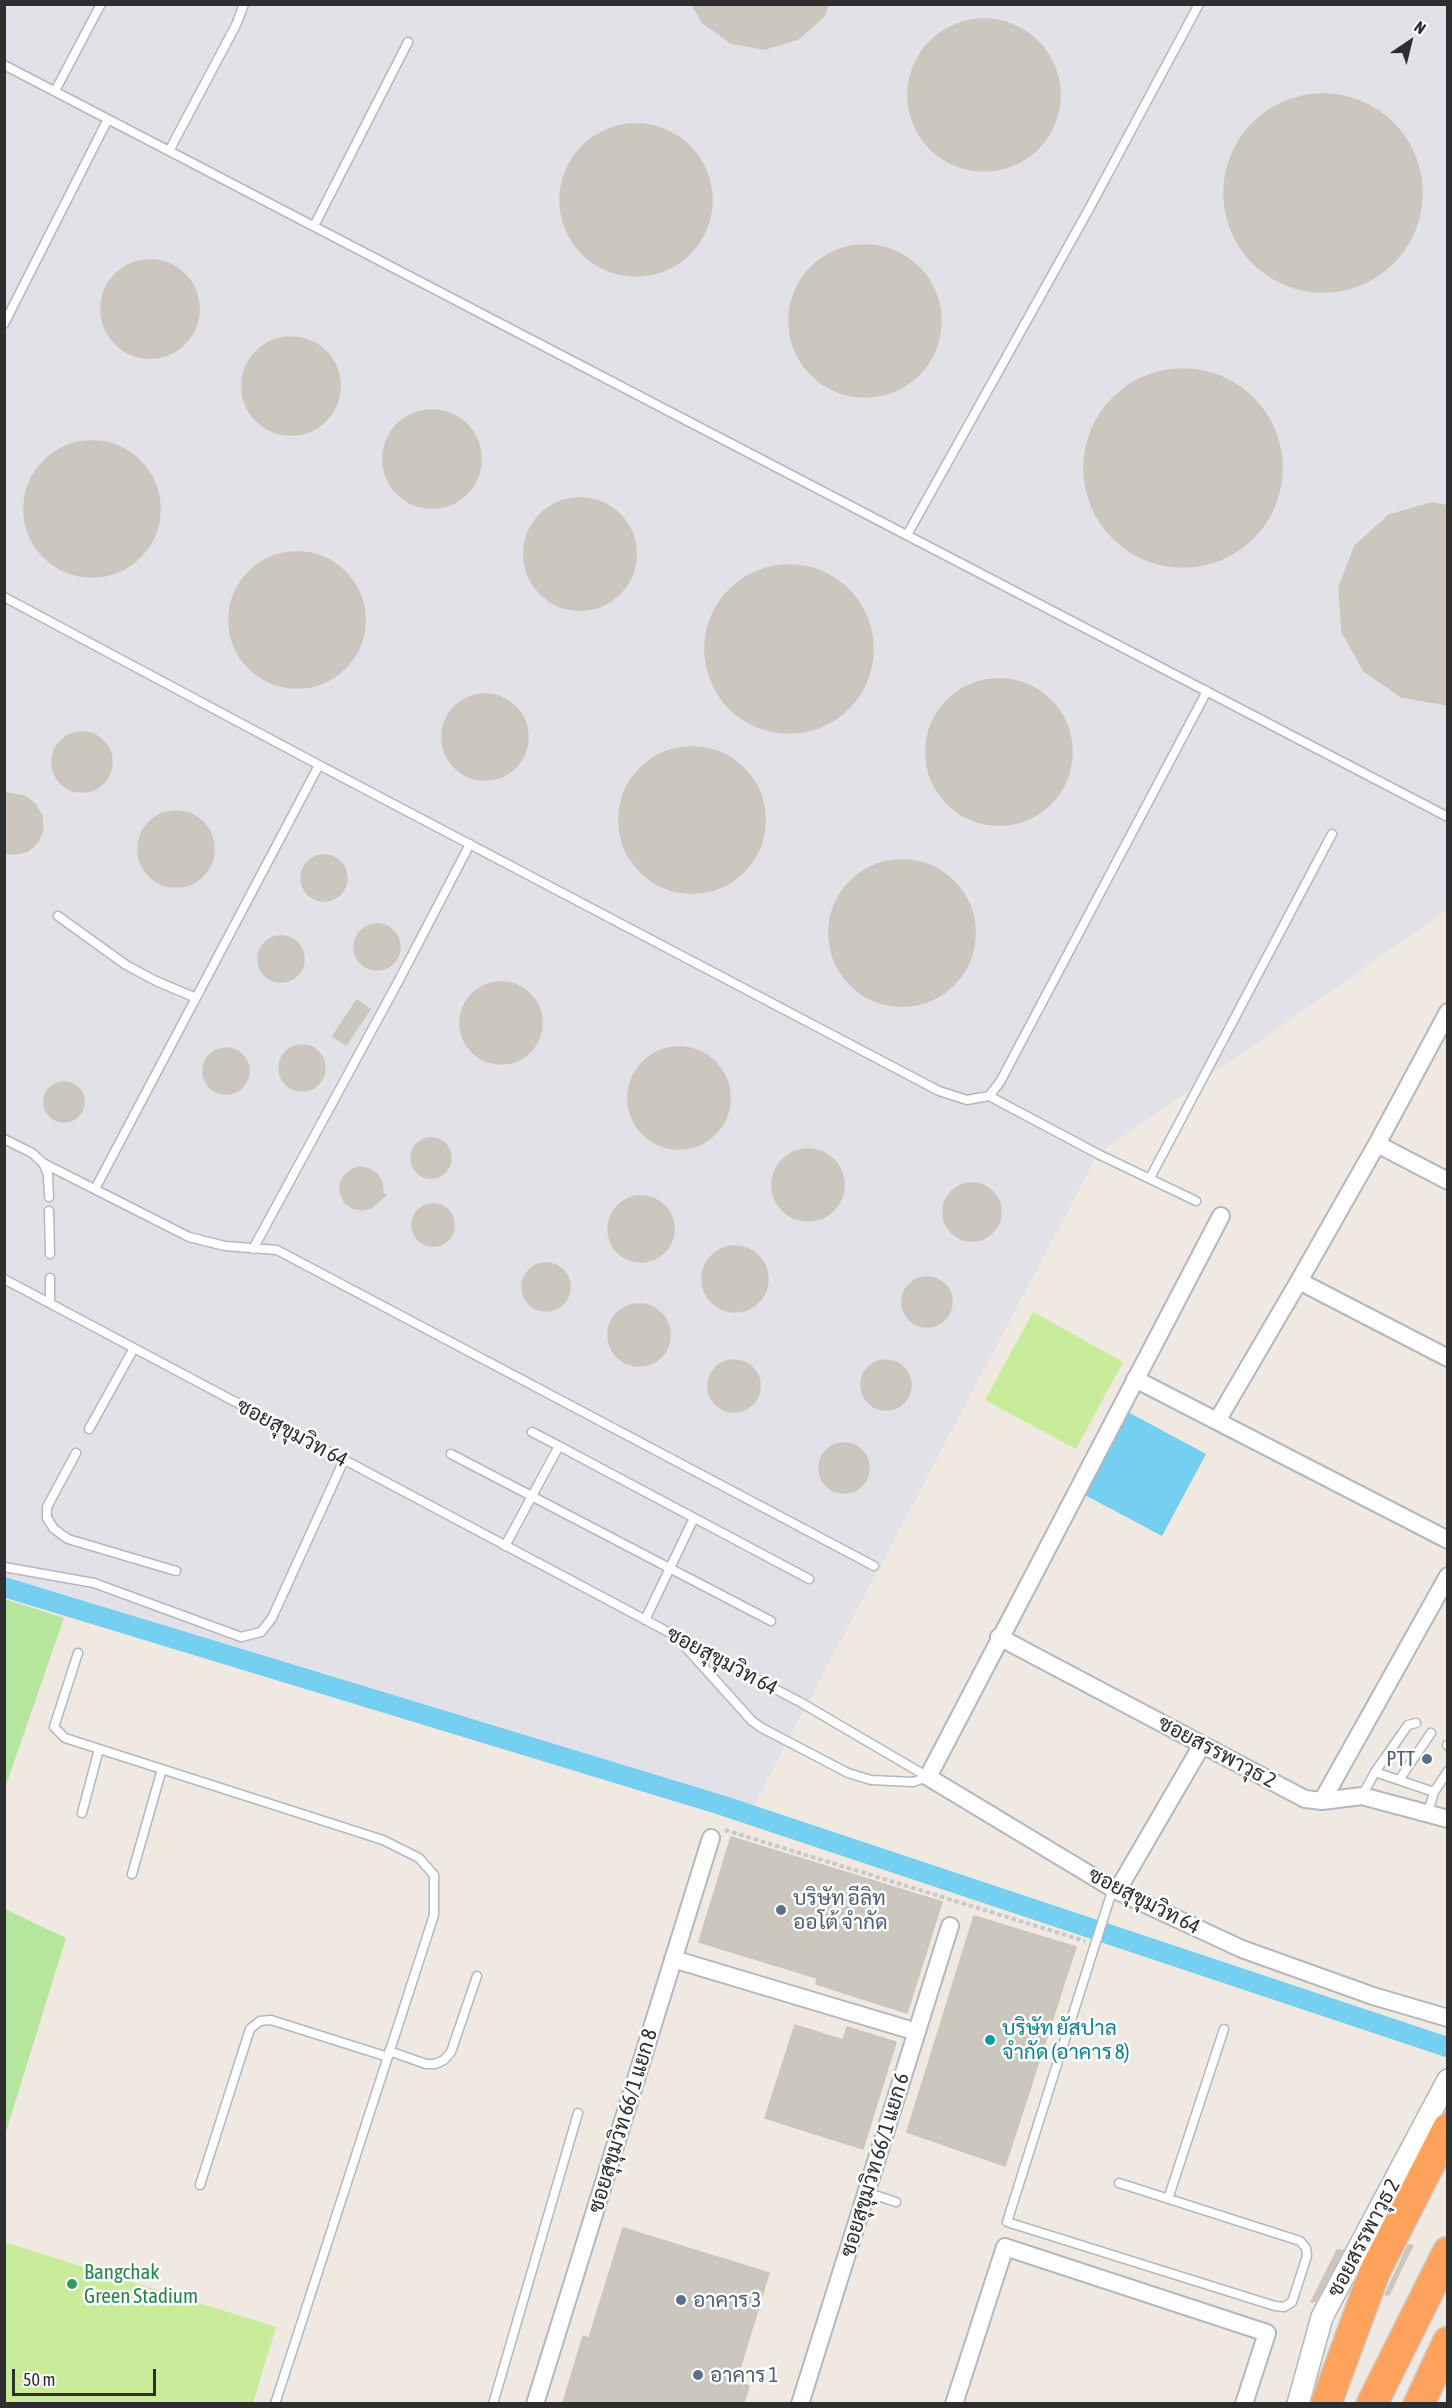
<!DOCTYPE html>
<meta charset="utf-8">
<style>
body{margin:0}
#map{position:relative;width:1452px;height:2408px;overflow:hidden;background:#efe9e1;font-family:"Asap Condensed",sans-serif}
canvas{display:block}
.frame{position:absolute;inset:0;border:6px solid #2e2e2e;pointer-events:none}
.north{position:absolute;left:1380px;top:12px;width:60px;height:60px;-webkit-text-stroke:4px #fff;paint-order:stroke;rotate:35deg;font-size:16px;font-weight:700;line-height:24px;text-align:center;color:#2e2e2e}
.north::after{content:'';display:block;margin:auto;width:21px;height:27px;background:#2e2e2e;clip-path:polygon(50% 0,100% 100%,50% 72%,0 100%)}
.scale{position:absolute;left:12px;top:2369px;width:144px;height:27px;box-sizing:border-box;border:3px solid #2e2e2e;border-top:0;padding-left:8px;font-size:18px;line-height:21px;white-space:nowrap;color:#2e2e2e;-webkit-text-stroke:4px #fff;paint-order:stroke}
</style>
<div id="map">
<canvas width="1452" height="2408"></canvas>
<div class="frame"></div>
<div class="north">N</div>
<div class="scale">50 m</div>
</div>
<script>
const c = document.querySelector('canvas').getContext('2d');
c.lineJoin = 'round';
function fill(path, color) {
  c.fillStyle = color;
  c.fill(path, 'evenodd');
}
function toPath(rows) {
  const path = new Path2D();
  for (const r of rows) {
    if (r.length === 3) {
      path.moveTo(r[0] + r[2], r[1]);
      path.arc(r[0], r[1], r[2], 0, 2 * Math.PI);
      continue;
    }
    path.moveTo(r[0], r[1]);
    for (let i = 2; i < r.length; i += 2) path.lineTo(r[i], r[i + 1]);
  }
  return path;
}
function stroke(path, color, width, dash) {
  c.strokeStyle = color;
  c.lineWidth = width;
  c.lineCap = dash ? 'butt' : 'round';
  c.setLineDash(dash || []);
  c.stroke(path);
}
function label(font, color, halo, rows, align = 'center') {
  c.font = font + ' "Asap Condensed",Sarabun,sans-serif';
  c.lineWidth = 5;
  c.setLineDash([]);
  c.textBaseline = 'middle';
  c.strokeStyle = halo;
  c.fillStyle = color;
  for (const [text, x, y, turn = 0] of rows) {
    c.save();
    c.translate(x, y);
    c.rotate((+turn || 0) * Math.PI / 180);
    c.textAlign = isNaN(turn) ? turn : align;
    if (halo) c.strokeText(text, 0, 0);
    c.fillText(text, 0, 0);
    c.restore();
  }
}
const industrial = toPath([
 [4,5,1447,5,1447,910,1098,1154,750,1812,61,1593,5,1579]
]);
const green = toPath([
 [5,1599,64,1618,5,1788,4,1599],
 [5,1909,66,1938,5,2135]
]);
const pitch = toPath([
 [1033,1312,1123,1362,1076,1449,985,1400],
 [4,2242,276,2327,253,2403,5,2403]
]);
const water = toPath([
 [1128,1412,1206,1454,1162,1536,1083,1494]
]);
const canal = toPath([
 [4,1587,721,1805,1447,2047]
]);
const building = toPath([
 [692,4,828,4,824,16,798,39,765,49,731,43,703,23,692,4],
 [984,95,76],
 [1323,193,99],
 [636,200,76],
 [865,321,76],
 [150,309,49],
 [291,386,49],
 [1183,468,99],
 [432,459,49],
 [92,509,68],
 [580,554,56],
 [1432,503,1448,506,1448,705,1401,697,1364,671,1342,632,1339,587,1355,546,1389,515,1432,503],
 [297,620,68],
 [789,649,84],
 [999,752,73],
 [485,737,43],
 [82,762,30],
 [692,820,73],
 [4,793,24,796,35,804,42,816,43,829,38,842,28,851,15,854,4,853,4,793],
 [176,849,38],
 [324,878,23],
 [902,933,73],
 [377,947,23],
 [281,959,23],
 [501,1023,41],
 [357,1000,370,1009,346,1045,333,1036,357,1000],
 [302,1068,23],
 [679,1098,51],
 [226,1071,23],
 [64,1102,20],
 [431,1158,20],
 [808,1185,36],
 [360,1167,369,1169,377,1174,382,1183,383,1193,380,1193,386,1195,372,1207,363,1210,353,1208,345,1203,341,1195,340,1185,344,1176,351,1170,360,1167],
 [972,1212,29],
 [641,1229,33],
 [433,1225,21],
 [735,1279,33],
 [546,1287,24],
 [927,1302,25],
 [639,1335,31],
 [734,1386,26],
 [886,1385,25],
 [844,1468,25],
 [731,1837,942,1902,907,2013,816,1984,817,1978,699,1942,731,1837],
 [974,1916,1076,1947,1005,2166,907,2132,974,1916],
 [795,2025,843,2040,847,2027,896,2042,863,2149,765,2118,795,2025],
 [623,2228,769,2273,736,2382,749,2386,744,2403,563,2403,583,2336,589,2338,623,2228],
 [1408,2245,1413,2245,1389,2295,1385,2295,1408,2245],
 [1337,2250,1343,2250,1316,2301,1311,2302,1337,2250]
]);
const path = toPath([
 [725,1830,1085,1941]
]);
const service = toPath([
 [4,65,1448,817],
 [55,91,101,4],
 [169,151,236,25,244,4],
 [314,226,408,42],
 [4,324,108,119],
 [907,535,1089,209,1199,4],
 [4,597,319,765,939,1091,967,1100,989,1096,1098,1154,1196,1201],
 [58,916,126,965,156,981,196,998],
 [989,1096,1000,1082,1207,691],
 [4,1139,32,1153,43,1163,48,1174,49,1197],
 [43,1163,189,1237,225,1246,277,1250,874,1566],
 [1150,1178,1332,834],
 [95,1189,319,765],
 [49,1211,50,1254],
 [253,1249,398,982,470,844],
 [50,1278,50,1303],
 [4,1279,800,1702,928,1777],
 [89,1429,134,1348],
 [559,1446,809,1579],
 [76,1453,47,1507,47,1518,54,1529,68,1539,176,1571],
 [451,1454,771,1621],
 [505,1546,559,1446,532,1432],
 [4,1567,94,1583,241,1637,261,1632,272,1618,344,1460],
 [645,1620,694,1518],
 [681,1642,752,1721,762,1728,848,1773,871,1780,913,1782,928,1777],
 [78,1653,54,1727,65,1738,383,1840,419,1858,434,1875,434,1915,275,2404],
 [1447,1745,1448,1746],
 [1375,1772,1434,1792],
 [1399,1780,1431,1733],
 [1362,1796,1375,1772,1408,1725,1416,1723],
 [82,1813,99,1749],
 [1428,1813,1434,1792,1448,1771],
 [132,1874,162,1769],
 [1113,1888,1007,2222,1275,2306,1284,2307,1292,2302,1307,2256,1306,2248,1300,2241,1119,2183],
 [389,2051,426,2064,435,2064,444,2060,451,2052,477,1976],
 [200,2185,250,2029,260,2021,271,2020,388,2057],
 [866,2192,896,2202],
 [1168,2199,1224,2029],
 [493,2404,578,2113]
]);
const minor = toPath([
 [1448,1012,1377,1144,1448,1181],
 [1377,1144,1299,1281,1448,1358],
 [1221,1216,928,1777,1117,1891,1242,1949,1373,1996,1448,2018],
 [1135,1379,1448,1540],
 [1217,1421,1299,1281],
 [999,1637,1305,1799,1322,1801,1362,1796,1448,1819],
 [1322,1801,1448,1576],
 [1117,1891,1202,1745],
 [673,1959,917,2032],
 [535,2404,711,1838],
 [800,2404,950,1926],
 [954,2404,1005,2247,1267,2333,1244,2404]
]);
const tertiary = toPath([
 [1298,2404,1322,2317,1448,2080]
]);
const motorway = toPath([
 [1326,2404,1375,2271,1448,2128],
 [1372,2404,1448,2252],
 [1419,2404,1448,2342]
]);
const markers = [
 [1427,1759,6,"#5c6f8a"],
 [781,1910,6,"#5c6f8a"],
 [990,2040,6,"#0f9aa8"],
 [72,2284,6,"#2e9e5b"],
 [681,2300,6,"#5c6f8a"],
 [698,2375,6,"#5c6f8a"]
];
const streetNames = [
 ["ซอยสุขุมวิท 64",292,1433,28],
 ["ซอยสุขุมวิท 64",722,1661,28],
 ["ซอยสรรพาวุธ 2",1217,1752,28],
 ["ซอยสุขุมวิท 64",1144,1901,27],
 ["ซอยสุขุมวิท 66/1 แยก 8",623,2121,-73],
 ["ซอยสุขุมวิท 66/1 แยก 6",875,2165,-73],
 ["ซอยสรรพาวุธ 2",1364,2238,-62]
];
const serviceNames = [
 ["PTT",1415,1759,"right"],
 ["บริษัท อีลิท",793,1898],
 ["ออโต้ จำกัด",793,1922],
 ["อาคาร 3",693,2300],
 ["อาคาร 1",710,2375]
];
const cultureNames = [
 ["บริษัท ยัสปาล",1002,2028],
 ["จำกัด (อาคาร 8)",1002,2052]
];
const leisureNames = [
 ["Bangchak",84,2272],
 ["Green Stadium",84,2296]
];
fill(industrial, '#e3e1e8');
fill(green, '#b6e59e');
fill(pitch, '#c9ec9a');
fill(water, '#75cff0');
stroke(canal, '#75cff0', 20);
fill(building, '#cbc7bf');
stroke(building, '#cbc5ba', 1.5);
stroke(service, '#b4b7c1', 11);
stroke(minor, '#b4b7c1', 20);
stroke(tertiary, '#b4b7c1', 24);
stroke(motorway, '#c9c9c9', 33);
stroke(path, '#c9c9c9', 4, [4.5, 3]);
stroke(service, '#fff', 8);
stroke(minor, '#fff', 16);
stroke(tertiary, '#fff', 21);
stroke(motorway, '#ffa35c', 30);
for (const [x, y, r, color] of markers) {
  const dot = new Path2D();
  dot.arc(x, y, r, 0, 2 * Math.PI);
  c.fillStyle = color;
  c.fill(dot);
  stroke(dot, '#fff', 2);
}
label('21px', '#2e2e2e', '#fff', streetNames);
label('21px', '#4e5e75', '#fff', serviceNames, 'left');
label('21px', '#0d838f', '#fff', cultureNames, 'left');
label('21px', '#27864d', '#fff', leisureNames, 'left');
</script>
